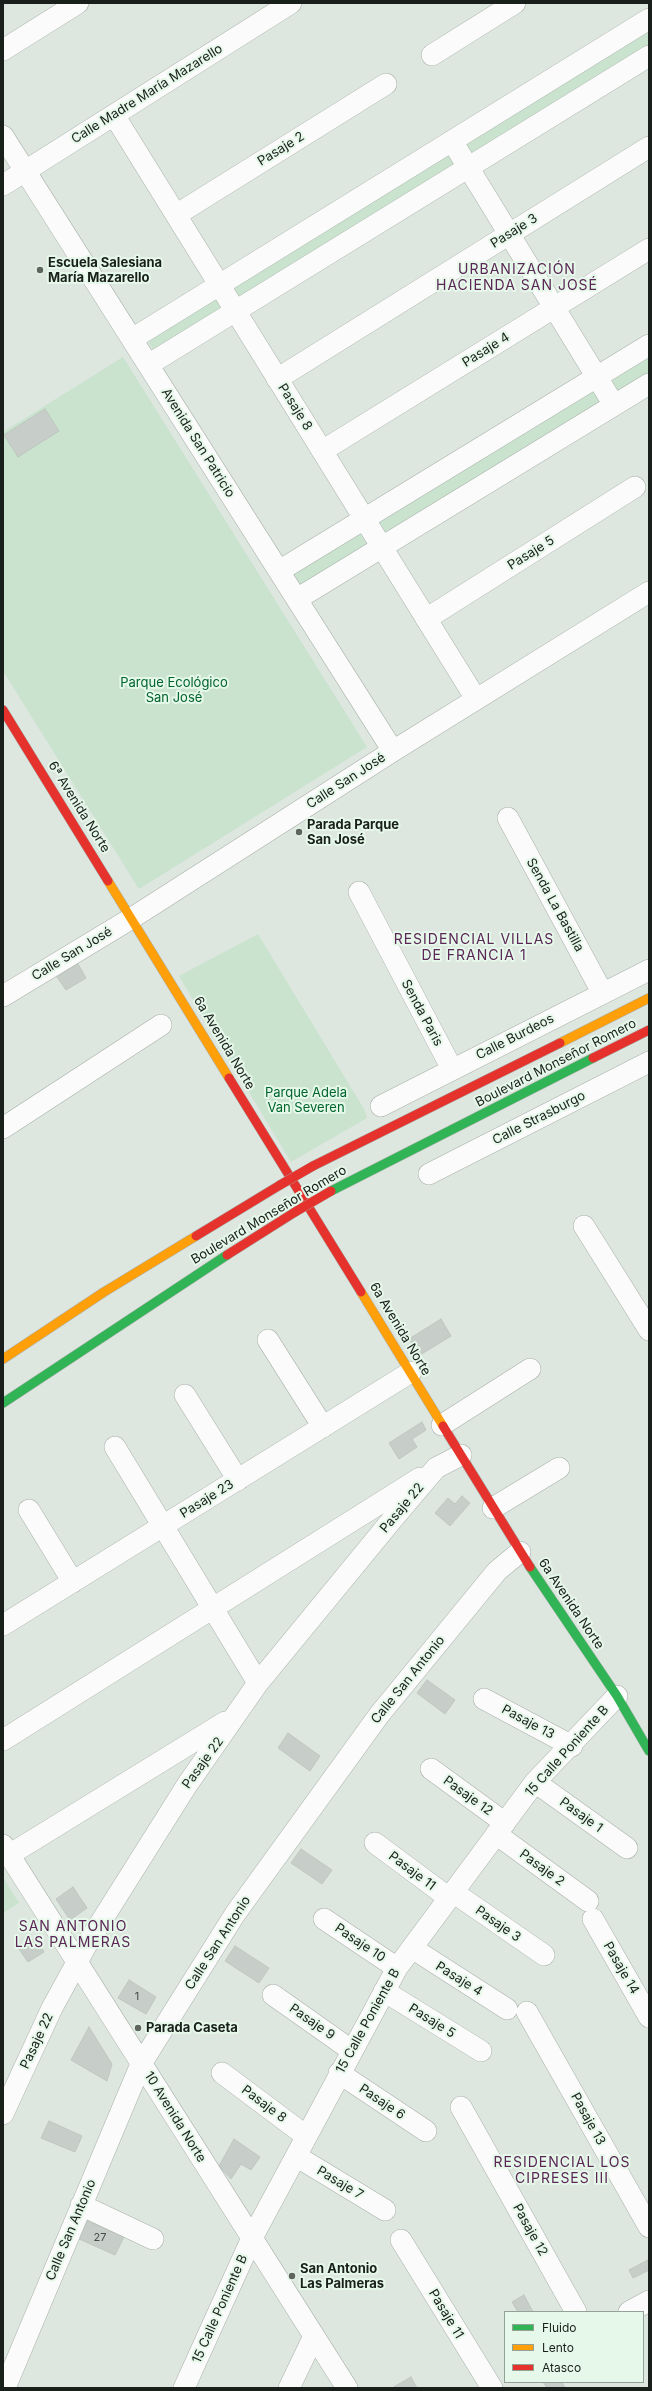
<!DOCTYPE html>
<meta charset="utf-8">
<style>
body{margin:0}
#map{position:relative;width:652px;height:2391px;overflow:hidden;background:#dde6df;font-family:Inter,sans-serif}
canvas{display:block}
.frame{position:absolute;inset:0;border:4px solid #191f1a;pointer-events:none}
.legend{position:absolute;left:504px;top:2311px;width:140px;height:72px;box-sizing:border-box;background:#e6f8e9;border:1px solid #94a196;margin:0;padding:5px 7px;list-style:none;font-size:12px;color:#191f1a}
.legend li{display:flex;align-items:center;gap:8px;height:20px}
.legend b{width:20px;border:1px solid #94a196}
</style>
<div id="map">
<canvas width="652" height="2391"></canvas>
<div class="frame"></div>
<ul class="legend">
<li><b style="height:5px;background:#30b455"></b>Fluido</li>
<li><b style="height:5px;background:#ff9f0a"></b>Lento</li>
<li><b style="height:5px;background:#e5322d"></b>Atasco</li>
</ul>
</div>
<script>
const c = document.querySelector('canvas').getContext('2d');
c.lineJoin = 'round';
function fill(path, color) {
  c.fillStyle = color;
  c.fill(path, 'evenodd');
}
function toPath(rows) {
  const path = new Path2D();
  for (const r of rows) {
    path.moveTo(r[0], r[1]);
    for (let i = 2; i < r.length; i += 2) path.lineTo(r[i], r[i + 1]);
  }
  return path;
}
function stroke(path, color, width, dash) {
  c.strokeStyle = color;
  c.lineWidth = width;
  c.lineCap = dash ? 'butt' : 'round';
  c.setLineDash(dash || []);
  c.stroke(path);
}
function label(font, color, halo, rows, align = 'center') {
  c.font = font + ' Inter,sans-serif';
  c.lineWidth = 4;
  c.setLineDash([]);
  c.textBaseline = 'middle';
  c.strokeStyle = halo;
  c.fillStyle = color;
  for (const [text, x, y, turn = 0] of rows) {
    c.save();
    c.translate(x, y);
    c.rotate((+turn || 0) * Math.PI / 180);
    c.textAlign = isNaN(turn) ? turn : align;
    if (halo) c.strokeText(text, 0, 0);
    c.fillText(text, 0, 0);
    c.restore();
  }
}
const green = toPath([
 [649,19,649,55,158,358,143,333],
 [649,345,649,384,306,594,288,566],
 [123,357,367,747,139,889,3,671,3,432],
 [258,934,364,1109,367,1118,291,1162,179,976],
 [3,1877,19,1903,3,1913]
]);
const building = toPath([
 [45,409,59,431,18,457,4,435,45,409],
 [78,964,86,978,66,990,57,977,78,964],
 [441,1319,451,1336,420,1355,409,1339,441,1319],
 [422,1422,426,1430,412,1439,417,1447,399,1459,389,1443,422,1422],
 [462,1496,470,1503,450,1526,435,1513,448,1498,455,1504,462,1496],
 [427,1680,455,1700,445,1714,417,1693,427,1680],
 [288,1733,320,1756,310,1771,278,1748,288,1733],
 [301,1849,332,1870,322,1884,291,1863,301,1849],
 [73,1887,87,1908,70,1920,56,1899,73,1887],
 [35,1938,44,1952,28,1962,19,1949,35,1938],
 [235,1946,269,1968,259,1983,225,1961,235,1946],
 [129,1980,156,1997,146,2014,118,1998,129,1980],
 [89,2027,112,2064,107,2081,71,2060,89,2027],
 [49,2121,82,2136,75,2152,41,2138,49,2121],
 [234,2139,260,2157,251,2170,241,2164,231,2179,219,2166,234,2139],
 [85,2220,124,2237,115,2255,77,2238,85,2220],
 [648,2260,649,2270,633,2278,629,2270,648,2260],
 [524,2295,533,2312,518,2312,512,2302,524,2295],
 [411,2377,417,2388,392,2388,411,2377],
 [543,2382,562,2382,565,2388,547,2388,543,2382]
]);
const street = toPath([
 [3,50,78,3],
 [432,55,515,3],
 [114,115,476,699],
 [3,136,393,751],
 [452,141,614,405],
 [3,185,291,3],
 [176,215,386,84],
 [132,339,649,19],
 [148,365,649,56],
 [277,379,649,147],
 [322,451,649,249],
 [279,571,649,345],
 [297,599,649,384],
 [426,619,635,487],
 [508,818,602,992],
 [359,892,452,1069],
 [3,996,132,918,393,751,649,592],
 [381,1106,649,970],
 [3,1128,161,1025],
 [429,1174,649,1062],
 [584,1226,649,1330],
 [268,1340,323,1427],
 [185,1395,238,1480],
 [442,1425,530,1369],
 [115,1447,258,1683],
 [493,1508,559,1468],
 [29,1510,73,1582],
 [3,1625,411,1372],
 [484,1699,572,1746],
 [3,1740,420,1478],
 [431,1769,505,1823],
 [535,1782,627,1848],
 [496,1834,588,1901],
 [375,1843,449,1898],
 [3,1845,347,2388],
 [9,1855,225,1722,231,1721],
 [453,1892,544,1955],
 [324,1919,397,1968],
 [593,1919,649,2017],
 [412,1948,507,2009],
 [384,1991,481,2051],
 [273,1995,351,2050],
 [527,2012,649,2227],
 [222,2073,306,2136],
 [339,2073,426,2131],
 [461,2107,576,2312],
 [3,2114,52,2008,87,1944,187,1785,258,1683,391,1521,436,1468,461,1455],
 [296,2156,385,2210],
 [81,2205,153,2239],
 [401,2240,492,2388],
 [629,2312,649,2301],
 [5,2388,141,2064,235,1914,379,1715,497,1571,520,1552],
 [184,2388,252,2238,397,1968,535,1782,617,1696],
 [289,2388,314,2336]
]);
const fast = toPath([
 [331,1191,593,1058],
 [3,1403,227,1255],
 [530,1567,617,1696,649,1751]
]);
const slow = toPath([
 [108,881,229,1078],
 [560,1043,649,998],
 [361,1292,443,1426],
 [3,1359,104,1292,196,1236]
]);
const jam = toPath([
 [3,710,108,881],
 [593,1058,649,1030],
 [229,1078,361,1292],
 [313,1166,560,1043],
 [196,1236,280,1185],
 [227,1255,295,1212],
 [443,1426,530,1567]
]);
const jamBridge = toPath([
 [280,1185,313,1166],
 [295,1212,331,1191]
]);
const markers = [
 [40,270,4,"#5e655f"],
 [299,832,4,"#5e655f"],
 [138,2028,4,"#5e655f"],
 [292,2276,4,"#5e655f"]
];
const numberNames = [
 ["1",137,1997],
 ["27",100,2238]
];
const streetNames = [
 ["Calle Madre María Mazarello",147,94,-32],
 ["Pasaje 2",281,149,-32],
 ["Pasaje 3",514,231,-32],
 ["Pasaje 4",486,350,-32],
 ["Pasaje 8",295,407,58],
 ["Avenida San Patricio",198,443,58],
 ["Pasaje 5",531,553,-32],
 ["Calle San José",346,781,-33],
 ["6ª Avenida Norte",79,807,58],
 ["Senda La Bastilla",555,905,61],
 ["Calle San José",72,954,-31],
 ["Senda Paris",422,1013,62],
 ["Calle Burdeos",515,1037,-27],
 ["6a Avenida Norte",224,1043,59],
 ["Boulevard Monseñor Romero",556,1063,-27],
 ["Calle Strasburgo",539,1118,-27],
 ["Boulevard Monseñor Romero",269,1215,-31],
 ["6a Avenida Norte",400,1329,59],
 ["Pasaje 23",207,1499,-32],
 ["Pasaje 22",402,1508,-50],
 ["6a Avenida Norte",571,1604,56],
 ["Calle San Antonio",408,1680,-51],
 ["Pasaje 13",528,1722,28],
 ["15 Calle Poniente B",567,1751,-48],
 ["Pasaje 22",203,1763,-54],
 ["Pasaje 12",468,1796,36],
 ["Pasaje 1",581,1815,36],
 ["Pasaje 2",542,1868,36],
 ["Pasaje 11",412,1871,37],
 ["Pasaje 3",498,1924,35],
 ["Calle San Antonio",218,1943,-57],
 ["Pasaje 10",360,1943,34],
 ["Pasaje 14",621,1968,60],
 ["Pasaje 4",459,1979,32],
 ["15 Calle Poniente B",368,2021,-61],
 ["Pasaje 5",432,2021,32],
 ["Pasaje 9",312,2022,35],
 ["Pasaje 22",37,2041,-65],
 ["Pasaje 6",382,2102,34],
 ["Pasaje 8",264,2104,37],
 ["10 Avenida Norte",175,2117,58],
 ["Pasaje 13",588,2119,61],
 ["Pasaje 7",340,2183,31],
 ["Calle San Antonio",71,2230,-67],
 ["Pasaje 12",530,2230,61],
 ["15 Calle Poniente B",220,2309,-66],
 ["Pasaje 11",446,2314,59]
];
const poiNames = [
 ["Escuela Salesiana",48,263],
 ["María Mazarello",48,278],
 ["Parada Parque",307,825],
 ["San José",307,840],
 ["Parada Caseta",146,2028],
 ["San Antonio",300,2269],
 ["Las Palmeras",300,2284]
];
const parkNames = [
 ["Parque Ecológico",174,683],
 ["San José",174,698],
 ["Parque Adela",306,1093],
 ["Van Severen",306,1108]
];
const neighbourhoodNames = [
 ["URBANIZACIÓN",517,270],
 ["HACIENDA SAN JOSÉ",517,286],
 ["RESIDENCIAL VILLAS",474,940],
 ["DE FRANCIA 1",474,956],
 ["SAN ANTONIO",73,1927],
 ["LAS PALMERAS",73,1943],
 ["RESIDENCIAL LOS",562,2163],
 ["CIPRESES III",562,2179]
];
fill(green, '#cae3cf');
fill(building, '#c7cec9');
stroke(building, '#bec6c0', 1);
stroke(street, '#a9b0aa', 22);
stroke(fast, '#a9b0aa', 10);
stroke(slow, '#a9b0aa', 10);
stroke(jam, '#a9b0aa', 10);
stroke(street, '#fafbfa', 21);
stroke(fast, '#30b455', 9);
stroke(slow, '#ff9f0a', 9);
stroke(jam, '#e5322d', 9);
stroke(jamBridge, '#a9b0aa', 10, []);
stroke(jamBridge, '#e5322d', 9);
for (const [x, y, r, color] of markers) {
  const dot = new Path2D();
  dot.arc(x, y, r, 0, 2 * Math.PI);
  c.fillStyle = color;
  c.fill(dot);
  stroke(dot, '#e6f8e9', 1.5);
}
label('11px', '#464c48', null, numberNames);
label('13px', '#191f1a', '#e6f8e9', streetNames);
label('bold 13px', '#191f1a', '#e6f8e9', poiNames, 'left');
label('13px', '#00642d', '#e6f8e9', parkNames);
c.letterSpacing = '1px';
label('14px', '#5b2756', '#e6f8e9', neighbourhoodNames);
c.letterSpacing = '0px';
</script>
